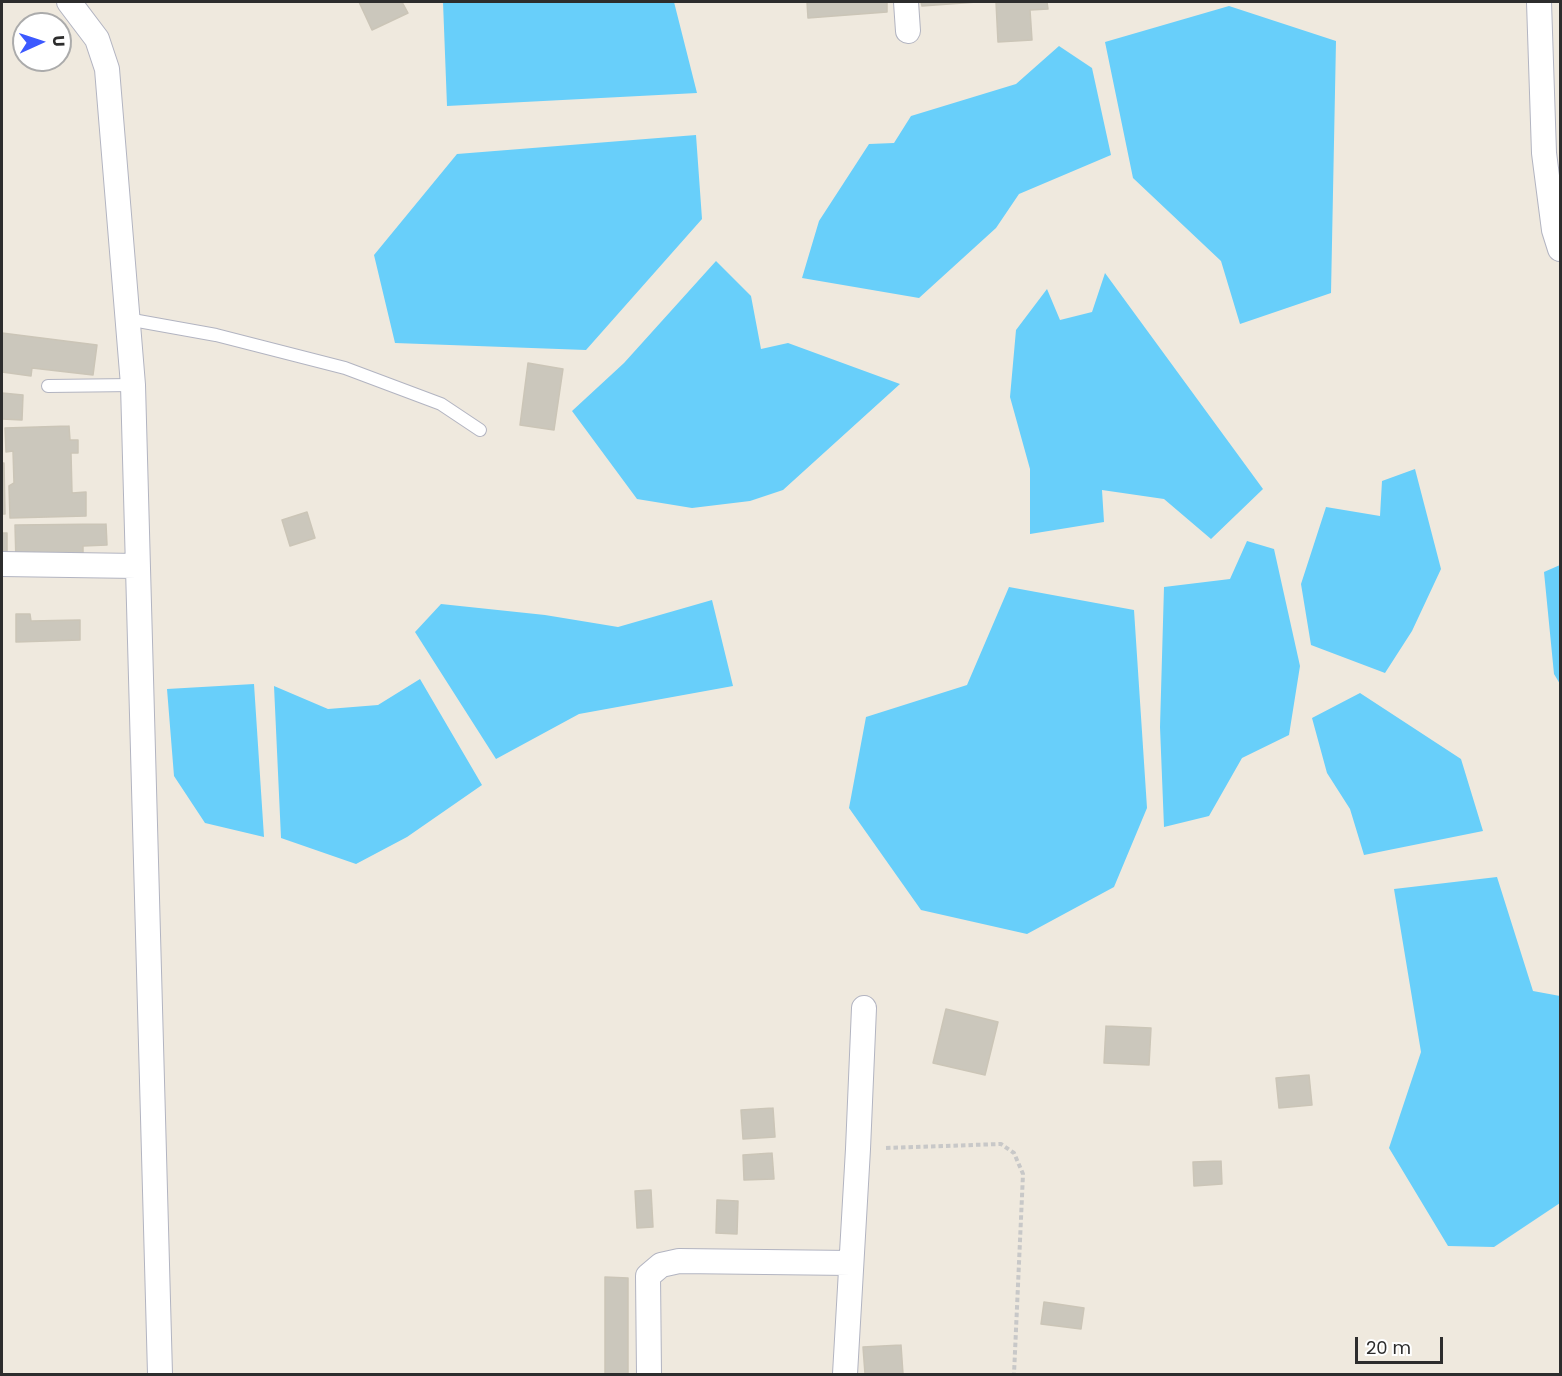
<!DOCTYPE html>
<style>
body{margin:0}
#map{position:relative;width:1562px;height:1376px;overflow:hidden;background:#efe9de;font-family:Poppins,sans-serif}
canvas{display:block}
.frame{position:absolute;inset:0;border:3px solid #2d2d2d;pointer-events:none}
.north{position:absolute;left:12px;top:12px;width:60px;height:60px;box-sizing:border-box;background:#fff;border:2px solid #ababab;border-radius:50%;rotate:87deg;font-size:16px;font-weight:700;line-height:24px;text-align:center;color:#2d2d2d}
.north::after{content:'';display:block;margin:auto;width:21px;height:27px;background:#3c59ff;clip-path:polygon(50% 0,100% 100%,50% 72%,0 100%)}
.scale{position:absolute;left:1355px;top:1337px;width:88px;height:27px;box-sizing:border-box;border:3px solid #2d2d2d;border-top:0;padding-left:8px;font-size:18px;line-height:21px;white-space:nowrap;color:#2d2d2d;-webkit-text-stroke:4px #fff;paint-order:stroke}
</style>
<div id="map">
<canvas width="1562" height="1376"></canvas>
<div class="frame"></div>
<div class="north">U</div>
<div class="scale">20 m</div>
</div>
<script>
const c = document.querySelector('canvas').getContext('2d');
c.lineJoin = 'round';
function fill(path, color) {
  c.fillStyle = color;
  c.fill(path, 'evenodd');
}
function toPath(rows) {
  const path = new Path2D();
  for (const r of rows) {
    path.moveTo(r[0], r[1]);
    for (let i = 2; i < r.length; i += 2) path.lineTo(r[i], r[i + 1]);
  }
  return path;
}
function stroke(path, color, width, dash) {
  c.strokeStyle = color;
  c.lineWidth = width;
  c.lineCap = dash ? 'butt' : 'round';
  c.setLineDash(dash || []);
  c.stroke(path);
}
const water = toPath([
 [443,2,674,2,697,93,447,106],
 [1229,6,1336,41,1331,293,1240,324,1221,261,1133,178,1105,42],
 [1059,46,1092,68,1111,155,1019,194,996,228,919,298,802,278,819,221,869,144,894,143,911,116,1016,84],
 [696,135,702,219,586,350,395,343,374,255,457,154],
 [716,261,751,296,761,349,788,343,900,384,783,490,750,501,692,508,637,499,572,411,624,363],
 [1105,273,1263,489,1211,539,1164,499,1102,490,1104,522,1030,534,1030,469,1010,397,1016,330,1047,289,1060,320,1092,312],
 [1415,469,1441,569,1412,631,1385,673,1311,645,1301,584,1326,507,1380,516,1382,481],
 [1247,541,1274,549,1300,666,1289,735,1242,758,1209,816,1164,827,1160,727,1164,587,1230,579],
 [1560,565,1560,684,1554,674,1544,572],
 [1009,587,1134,610,1147,808,1114,887,1027,934,921,910,849,808,866,717,967,685],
 [712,600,733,686,579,714,496,759,415,632,441,604,545,615,618,627],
 [420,679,482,785,407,837,356,864,281,838,274,686,328,709,378,705],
 [254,684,264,837,205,823,174,776,167,689],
 [1360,693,1461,759,1483,831,1364,855,1350,809,1327,773,1312,718],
 [1497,877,1533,991,1560,996,1560,1203,1494,1247,1448,1246,1389,1148,1421,1052,1394,889]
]);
const building = toPath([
 [359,2,402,2,408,13,372,30,359,2],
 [807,2,887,2,887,12,808,18,807,2],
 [921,2,977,2,922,6,921,2],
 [996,2,1047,2,1048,9,1030,10,1032,40,998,42,996,2],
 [2,333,97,345,93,375,32,368,31,376,2,372,2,333],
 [528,363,563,369,554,430,520,425,528,363],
 [2,393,23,395,22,420,2,419,2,393],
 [69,426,70,440,78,440,78,453,71,453,72,493,86,492,86,516,10,518,9,486,14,483,13,451,6,452,5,428,69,426],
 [2,463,4,463,5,514,2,514,2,463],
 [307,512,315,538,290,546,282,520,307,512],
 [106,524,107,545,83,546,83,562,16,562,15,525,106,524],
 [2,533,7,533,7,557,2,557,2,533],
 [16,614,30,614,31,621,80,620,80,640,16,642,16,614],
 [946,1009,998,1022,985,1075,933,1063,946,1009],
 [1106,1026,1151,1028,1149,1065,1104,1063,1106,1026],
 [1309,1075,1312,1105,1279,1108,1276,1078,1309,1075],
 [773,1108,775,1137,743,1139,741,1110,773,1108],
 [772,1153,774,1179,744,1180,743,1155,772,1153],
 [1221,1161,1222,1184,1194,1186,1193,1162,1221,1161],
 [651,1190,653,1227,637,1228,635,1191,651,1190],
 [717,1200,738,1201,737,1234,716,1233,717,1200],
 [605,1277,628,1278,628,1374,605,1374,605,1277],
 [1044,1302,1084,1308,1081,1329,1041,1324,1044,1302],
 [901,1345,903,1374,865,1374,863,1347,901,1345]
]);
const path = toPath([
 [886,1148,1001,1144,1014,1153,1023,1174,1014,1374]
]);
const service = toPath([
 [127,319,216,335,345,368,441,404,480,430],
 [48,386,133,385]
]);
const minor = toPath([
 [69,2,97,39,107,69,133,385,160,1374],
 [906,2,908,31],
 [1539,2,1544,153,1554,230,1560,249],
 [2,564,137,566],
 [649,1374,648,1276,661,1265,679,1261,851,1263],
 [845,1374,858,1149,864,1008]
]);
fill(water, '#68cffa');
fill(building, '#cbc7bc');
stroke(building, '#cbc5b7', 1.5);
stroke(service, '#b2b4c1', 14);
stroke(minor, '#b2b4c1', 26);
stroke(path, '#c8c8c8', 4, [4.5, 3]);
stroke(service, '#fff', 12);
stroke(minor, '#fff', 24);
</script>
